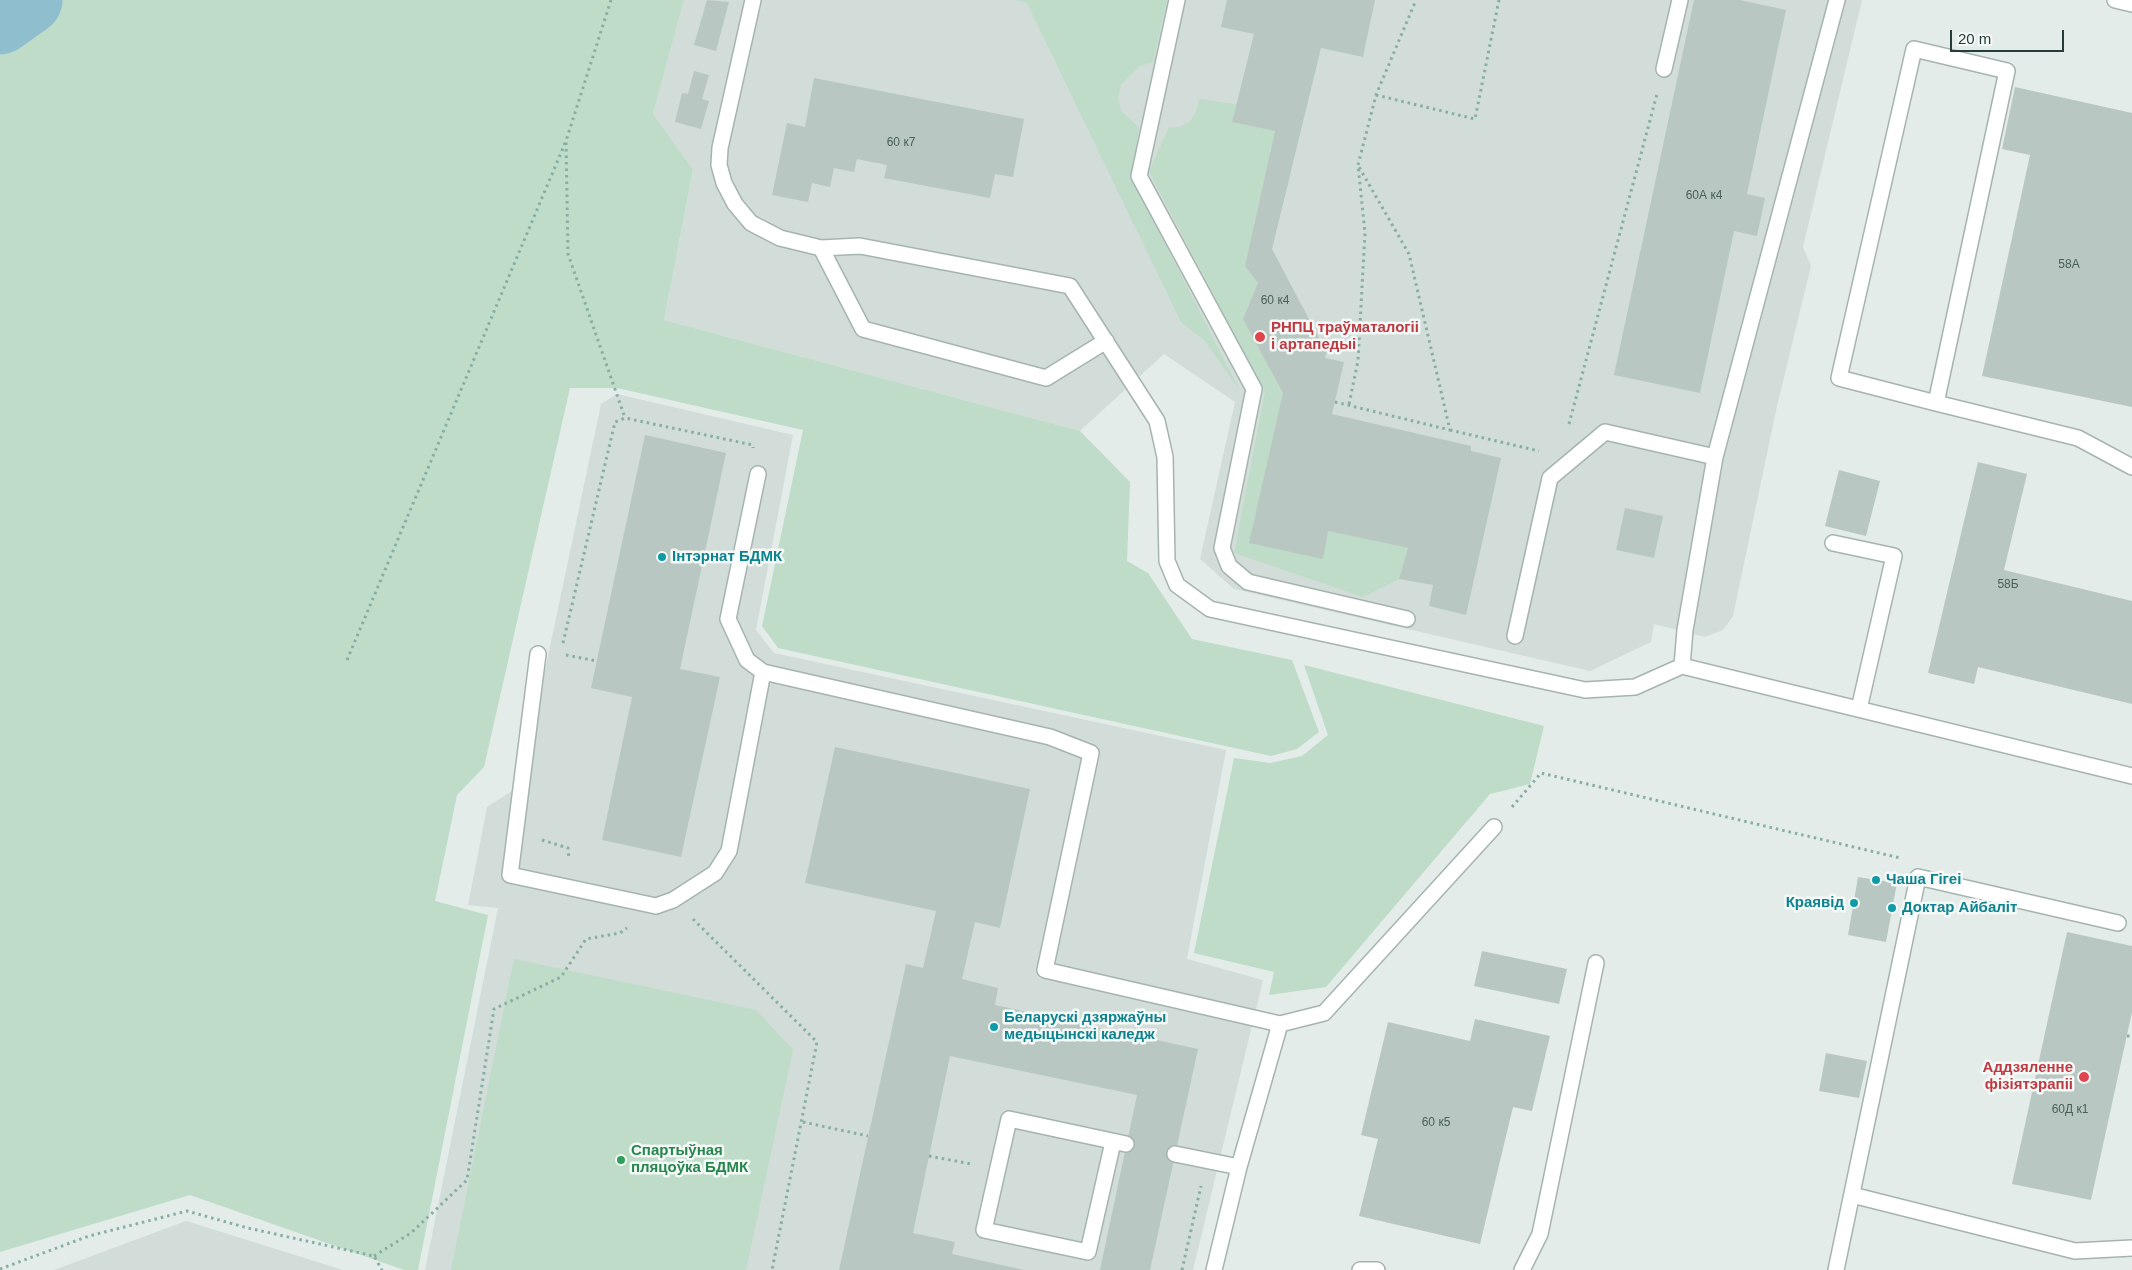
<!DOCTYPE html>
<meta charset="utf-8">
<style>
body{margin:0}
#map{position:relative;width:2132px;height:1270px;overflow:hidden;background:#e3ece9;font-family:Arial,sans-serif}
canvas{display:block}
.scale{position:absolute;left:1950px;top:30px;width:114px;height:22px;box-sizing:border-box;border:2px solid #243d38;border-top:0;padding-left:6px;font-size:15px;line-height:18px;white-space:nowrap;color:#243d38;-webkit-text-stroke:4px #f4f9f7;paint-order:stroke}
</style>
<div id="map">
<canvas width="2132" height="1270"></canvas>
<div class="scale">20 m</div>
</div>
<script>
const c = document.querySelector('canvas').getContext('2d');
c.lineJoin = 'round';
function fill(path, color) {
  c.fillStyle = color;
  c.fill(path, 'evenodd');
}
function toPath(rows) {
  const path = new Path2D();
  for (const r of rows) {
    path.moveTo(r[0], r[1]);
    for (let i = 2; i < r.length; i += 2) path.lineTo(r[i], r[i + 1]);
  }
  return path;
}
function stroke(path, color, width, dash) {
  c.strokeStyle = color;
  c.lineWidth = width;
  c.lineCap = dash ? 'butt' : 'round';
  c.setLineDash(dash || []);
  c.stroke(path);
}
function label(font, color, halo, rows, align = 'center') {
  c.font = font + ' Arial,sans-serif';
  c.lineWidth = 5;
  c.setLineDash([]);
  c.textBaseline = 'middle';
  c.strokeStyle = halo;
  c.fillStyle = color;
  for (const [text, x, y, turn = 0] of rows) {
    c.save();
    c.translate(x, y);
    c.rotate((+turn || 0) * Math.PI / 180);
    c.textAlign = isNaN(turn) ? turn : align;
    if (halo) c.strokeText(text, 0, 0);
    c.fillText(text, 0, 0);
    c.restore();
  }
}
const built = toPath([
 [684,0,1862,0,1803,247,1811,266,1777,406,1733,616,1723,630,1705,637,1654,624,1651,642,1590,671,1234,589,1200,559,1235,402,1164,354,1080,431,664,320,693,171,653,114],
 [617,394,793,435,756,630,774,653,1226,750,1187,959,1263,980,1193,1270,425,1270,498,908,468,905,487,807,521,785,601,404],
 [186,1221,343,1270,54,1270]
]);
const green = toPath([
 [0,0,684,0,653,114,693,170,664,320,1080,431,1130,482,1127,561,1148,573,1192,639,1292,660,1319,732,1297,749,1271,756,778,648,762,626,803,430,617,388,570,388,484,767,457,795,435,901,488,915,418,1270,404,1270,190,1195,0,1252],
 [1016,0,1167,0,1153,62,1140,66,1121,85,1118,98,1121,111,1139,128,1131,177,1240,391,1205,341,1181,322,1027,3],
 [1199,99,1236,104,1232,122,1275,131,1245,266,1258,283,1243,318,1283,393,1322,559,1328,531,1408,548,1399,579,1363,597,1234,553,1265,392,1149,172,1169,127,1179,127,1190,122,1196,112],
 [1304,665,1544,726,1530,784,1490,794,1326,987,1269,995,1274,972,1194,953,1234,758,1270,763,1302,756,1328,735],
 [514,959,756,1010,793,1050,746,1270,451,1270]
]);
const river = toPath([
 [0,20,28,0]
]);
const building = toPath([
 [707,0,729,2,716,51,694,45],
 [1227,0,1375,0,1363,57,1321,48,1272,249,1320,340,1329,342,1325,358,1344,362,1332,414,1471,446,1471,451,1501,458,1466,615,1429,606,1433,585,1399,579,1408,548,1328,531,1323,559,1249,543,1283,393,1243,319,1258,283,1245,266,1275,131,1232,122,1254,34,1221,27],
 [1694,0,1740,0,1786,10,1747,194,1765,198,1757,236,1734,231,1700,393,1614,375],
 [694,71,709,75,702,99,709,101,701,129,675,122,682,93,688,94],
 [814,78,1024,119,1013,177,995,174,990,198,884,178,887,165,857,159,854,172,834,168,830,187,812,183,808,202,772,195,787,123,805,127],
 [2015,87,2132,113,2132,407,1982,376,2030,155,2002,149],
 [645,435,726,453,680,669,720,677,681,857,602,840,632,697,591,688],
 [1978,462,2027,474,2004,570,2132,601,2132,704,1978,667,1974,684,1928,673],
 [1839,470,1880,481,1866,536,1825,526],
 [1625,508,1663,516,1654,558,1616,550],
 [835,747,1030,789,1000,928,975,922,962,979,998,988,995,1005,1198,1049,1150,1270,1100,1270,1137,1095,950,1056,913,1233,955,1242,952,1254,1024,1270,839,1270,906,964,923,968,936,911,805,883],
 [1858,877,1897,883,1886,942,1848,935],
 [2067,932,2132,946,2132,1012,2091,1200,2012,1184],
 [1482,951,1567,969,1559,1004,1474,986],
 [1475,1019,1550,1036,1532,1111,1513,1107,1480,1244,1359,1216,1378,1139,1361,1135,1388,1022,1470,1041],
 [1826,1053,1867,1061,1859,1098,1819,1091]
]);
const path = toPath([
 [611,0,566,141,568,254,625,418],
 [1376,95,1475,119,1499,0],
 [1335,402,1450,430,1409,254,1359,167],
 [1349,404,1358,361,1365,233,1358,165,1376,95,1416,0],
 [1569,424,1657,94],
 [1450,430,1539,451],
 [563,643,615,422,625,418,753,445,753,448],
 [566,655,597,661],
 [347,660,566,141],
 [1512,807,1541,773,1900,858],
 [542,840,568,848,569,859],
 [693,919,817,1042,772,1270],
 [2127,1036,2132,1036],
 [803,1122,868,1136],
 [929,1156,971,1164],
 [374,1256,411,1233,467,1180,494,1009,561,977,586,939,620,933,627,928],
 [0,1269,89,1236,187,1211,248,1228,374,1256,382,1270],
 [1182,1270,1201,1186]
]);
const lane = toPath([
 [753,0,720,148,719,165,724,183,735,204,751,223,780,238,821,248,860,246,1070,286,1157,421,1165,457,1167,561,1177,585,1210,609,1585,690,1635,687,1682,666,2132,776],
 [1177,0,1139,176,1254,389,1222,548,1229,566,1248,582,1407,619],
 [2115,0,2132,4],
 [1664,69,1680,0],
 [821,248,863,329,1046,378,1106,341],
 [1936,403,2007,71,1914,49,1839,378,1936,403,2078,438,2132,467],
 [758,474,728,619,747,660,763,672,1050,737,1091,753,1045,970,1280,1024,1324,1013,1494,827],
 [1833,543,1894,556,1859,709],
 [1515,636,1550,478,1605,432,1715,457],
 [538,654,510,875,656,906,673,900,715,873,729,851,763,672],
 [1682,666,1685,630,1715,457,1837,0],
 [1113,1142,1088,1252,984,1230,1009,1119,1126,1144],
 [1175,1154,1239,1167],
 [1852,1195,2075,1251,2132,1248],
 [1214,1270,1239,1167,1280,1024],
 [1360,1270,1377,1270],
 [1522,1270,1540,1234,1596,963],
 [1836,1270,1918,877,2118,923]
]);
const markers = [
 [1260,337,6,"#e0444e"],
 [662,557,5,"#0f9aa8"],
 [1876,880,5,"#0f9aa8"],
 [1854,903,5,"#0f9aa8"],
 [1892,908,5,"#0f9aa8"],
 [994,1027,5,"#0f9aa8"],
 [2084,1077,6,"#e0444e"],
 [621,1160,5,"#2e9e5b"]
];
const numberNames = [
 ["60 к7",901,143],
 ["60А к4",1704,196],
 ["58А",2069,265],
 ["60 к4",1275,301],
 ["58Б",2008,585],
 ["60Д к1",2070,1110],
 ["60 к5",1436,1123]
];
const healthNames = [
 ["РНПЦ траўматалогіі",1271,328],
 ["і артапедыі",1271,345],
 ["Аддзяленне",2073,1068,"right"],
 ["фізіятэрапіі",2073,1085,"right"]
];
const cultureNames = [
 ["Інтэрнат БДМК",672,557],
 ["Чаша Гігеі",1886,880],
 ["Краявід",1844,903,"right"],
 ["Доктар Айбаліт",1902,908],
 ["Беларускі дзяржаўны",1004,1018],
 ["медыцынскі каледж",1004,1035]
];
const leisureNames = [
 ["Спартыўная",631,1151],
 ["пляцоўка БДМК",631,1168]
];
fill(built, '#d2dcd8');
fill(green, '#bedcc8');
stroke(river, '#8fbfce', 69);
fill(building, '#b9c7c2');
stroke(lane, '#a6b4b0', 18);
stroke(path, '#86aea4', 3, [2.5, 4]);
stroke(lane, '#fff', 15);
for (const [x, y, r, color] of markers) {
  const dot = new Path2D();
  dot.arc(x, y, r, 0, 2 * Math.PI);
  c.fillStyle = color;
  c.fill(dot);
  stroke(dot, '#f4f9f7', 2);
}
label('12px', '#49605a', null, numberNames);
label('bold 15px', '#be3a42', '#f4f9f7', healthNames, 'left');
label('bold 15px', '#0d838f', '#f4f9f7', cultureNames, 'left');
label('bold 15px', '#27864d', '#f4f9f7', leisureNames, 'left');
</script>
